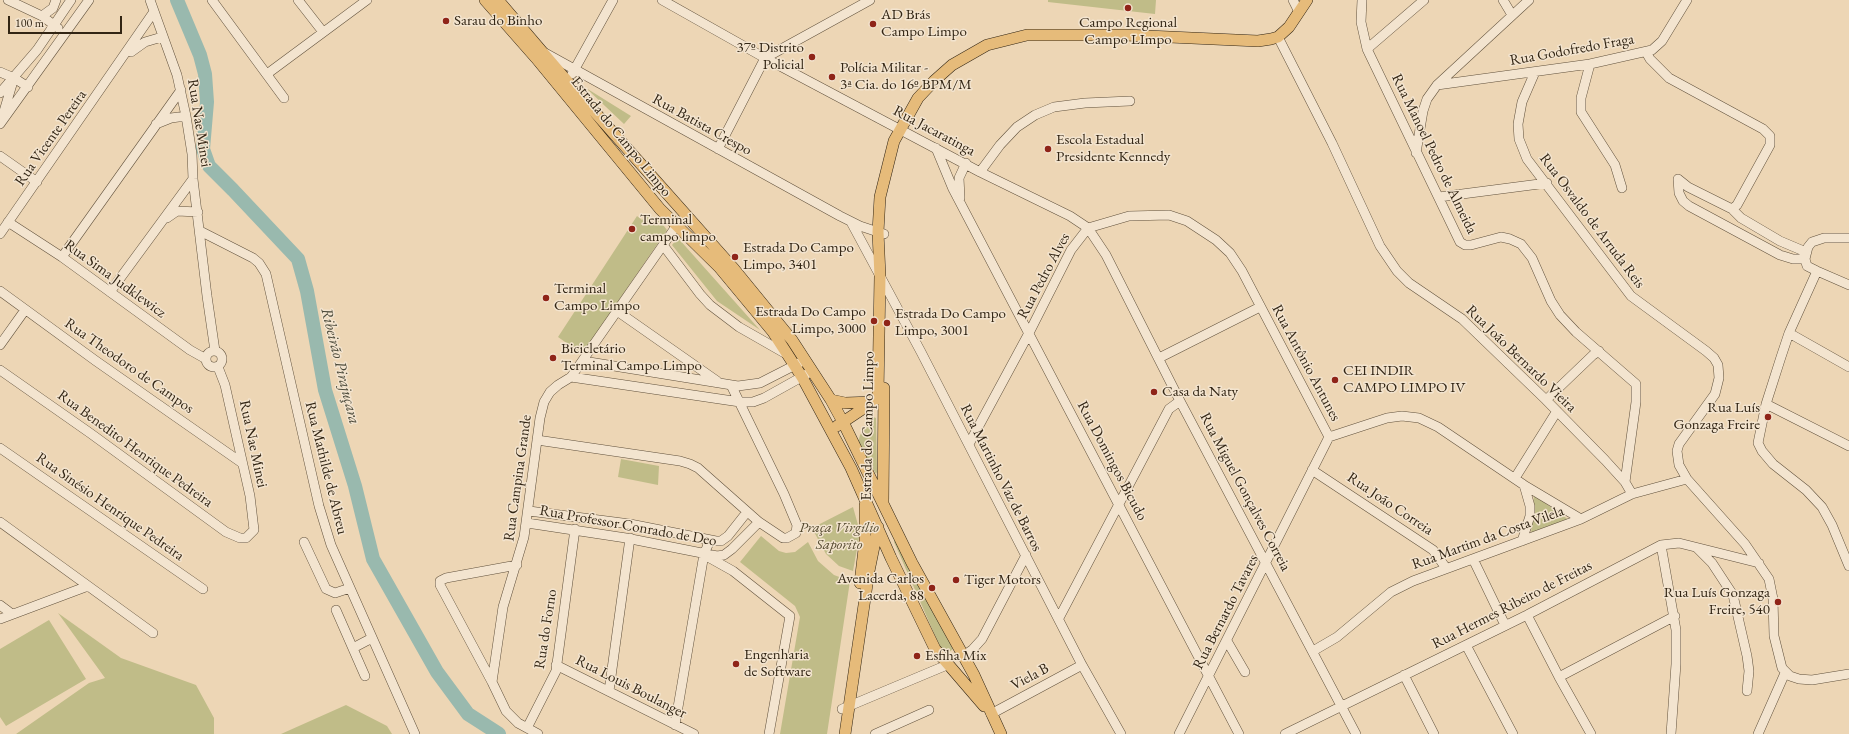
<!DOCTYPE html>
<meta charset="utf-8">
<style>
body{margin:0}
#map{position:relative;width:1849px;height:734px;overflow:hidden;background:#edd6b5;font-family:"EB Garamond",serif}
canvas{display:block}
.scale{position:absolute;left:8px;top:16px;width:114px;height:18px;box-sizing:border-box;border:2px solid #322514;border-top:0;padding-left:5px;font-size:12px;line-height:14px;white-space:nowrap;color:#322514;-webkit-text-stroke:3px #f3e4cf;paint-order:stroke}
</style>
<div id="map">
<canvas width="1849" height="734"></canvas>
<div class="scale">100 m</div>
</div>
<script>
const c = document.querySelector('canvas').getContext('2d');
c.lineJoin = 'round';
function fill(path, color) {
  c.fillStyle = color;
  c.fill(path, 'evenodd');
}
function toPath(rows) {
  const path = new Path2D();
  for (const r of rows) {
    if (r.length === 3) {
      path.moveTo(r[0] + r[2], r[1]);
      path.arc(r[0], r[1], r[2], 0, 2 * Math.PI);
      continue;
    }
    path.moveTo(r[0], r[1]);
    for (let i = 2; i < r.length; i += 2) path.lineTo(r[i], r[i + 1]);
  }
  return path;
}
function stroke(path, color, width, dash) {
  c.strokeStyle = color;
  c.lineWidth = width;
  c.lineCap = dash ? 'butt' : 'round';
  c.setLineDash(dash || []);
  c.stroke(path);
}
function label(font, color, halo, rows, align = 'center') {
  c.font = font + ' "EB Garamond",serif';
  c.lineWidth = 3;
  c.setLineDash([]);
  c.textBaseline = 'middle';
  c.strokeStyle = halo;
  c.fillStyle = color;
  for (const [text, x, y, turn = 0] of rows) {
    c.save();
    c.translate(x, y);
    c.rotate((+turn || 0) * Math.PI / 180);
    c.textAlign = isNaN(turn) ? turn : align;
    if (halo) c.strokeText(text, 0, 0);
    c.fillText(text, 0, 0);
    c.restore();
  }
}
const green = toPath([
 [1048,0,1156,0,1155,14,1048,2],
 [586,88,631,116,624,124],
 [647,214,660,221,667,230,582,354,558,337,637,216,642,220],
 [678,238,760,330,717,301,672,245],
 [873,417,876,418,877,472,876,474,858,443,860,435],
 [621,459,659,466,658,485,618,477],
 [1534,495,1569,520,1531,534],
 [853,507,860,532,853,571,839,566,826,554,812,528],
 [761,536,779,551,786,553,795,552,808,542,818,561,834,575,850,581,827,734,780,734,800,617,795,606,740,562],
 [896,538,920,588,953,649,944,656,894,542],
 [58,613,121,658,196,685,214,718,214,734,16,734,89,683,105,678],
 [49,620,86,679,6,726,0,717,0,649],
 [346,705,387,726,392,734,281,734]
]);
const river = toPath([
 [177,0,200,55,205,74,207,102,203,149,209,166,233,190,298,259,307,291,325,390,355,486,373,559,437,672,468,714,499,734]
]);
const minor = toPath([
 [8,0,42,16,58,28],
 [150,0,177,75,186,116,192,154,193,179,207,296,215,351],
 [212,0,284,98],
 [298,0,323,32],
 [662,0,765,58,980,172,1070,216,1088,228,1106,255,1180,401,1356,734],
 [1293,0,1299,12],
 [1362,0,1361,22,1367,49,1460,242,1465,245,1471,245,1501,237,1510,239,1521,244,1532,258,1551,301,1560,315,1576,332,1636,384,1636,402,1625,482],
 [1503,0,1512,15],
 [42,16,53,8,56,0],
 [1278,37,1332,143,1380,246,1397,271,1409,283,1462,319,1546,400,1605,460,1625,482,1632,494],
 [1367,49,1424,0],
 [131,52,145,42,162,37],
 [1646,52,1650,59,1669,78,1763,129,1770,136,1770,145,1737,205,1732,209,1688,187,1678,179],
 [545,53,840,216,860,226,884,234],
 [1590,64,1581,98,1581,112,1615,165,1622,188],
 [0,72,14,78,28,87],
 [1535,72,1522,102,1518,124,1519,139,1527,159,1631,296,1706,351,1714,358,1718,365,1719,378,1715,394,1679,444,1677,451,1679,465,1687,479,1745,544,1769,579,1773,599,1774,636,1782,668,1790,676,1799,679,1812,680,1849,674],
 [267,74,367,0],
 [572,74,613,0],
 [1437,85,1590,64,1652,50,1662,41,1687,0],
 [0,93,37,50,71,0],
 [2,118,13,81],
 [0,124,89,0],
 [156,124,171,118,186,116],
 [936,148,953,189,1239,734],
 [718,149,765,58,870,0],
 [1416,153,1423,111,1427,99,1437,85,1529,0],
 [0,156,37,182],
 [980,172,1000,145,1017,127,1035,115,1054,107,1085,103,1130,101],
 [1678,179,1679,193,1683,201,1689,206,1780,255,1793,259,1805,259],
 [1439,197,1547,183],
 [960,198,959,178,966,163],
 [1732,209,1741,218,1780,241,1806,252],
 [167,218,177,211,198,212],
 [8,222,62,257,190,350,206,359],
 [851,222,921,352,1082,665,1121,734],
 [1088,228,1129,216,1169,215,1187,221,1216,240,1230,253,1242,271,1329,437],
 [200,231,253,258,259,263,266,274,319,506,331,545,415,734],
 [0,234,153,13],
 [1849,238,1824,238,1812,242,1808,247,1805,259,1807,266,1817,271,1849,285],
 [663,245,700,294,710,305,739,327,788,355],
 [62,257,181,90],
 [1817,271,1789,333,1781,357,1766,404,1758,443,1762,451,1773,464,1806,490,1822,507,1832,525,1849,566],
 [0,291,96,361,242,463],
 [110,292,193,179],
 [617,311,717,381],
 [1789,333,1849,367],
 [0,345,25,310],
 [214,359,8],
 [1159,358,1260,307],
 [583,361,738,386,760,383,805,360],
 [0,370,90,433,226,532,240,538,246,538,254,530,250,496,225,385,218,367],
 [571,377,740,402,753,402,764,398,807,374],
 [1546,400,1593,355,1599,351],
 [1766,404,1849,446],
 [1329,437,1387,418,1402,416,1419,418,1438,427,1524,485,1581,519],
 [537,440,680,461,690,464,698,468,759,522,783,538,787,538,796,533,797,525,784,494,731,385],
 [969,444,1029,333,1071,250,1088,228],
 [0,448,203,589],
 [1312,470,1433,550,1446,568],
 [1515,478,1557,411],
 [529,511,630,524,716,541,721,541,728,536,747,512],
 [0,522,153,633],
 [527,523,626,538,717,556,724,555,732,549,759,522],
 [1522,541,1530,516,1530,506,1524,485],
 [304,542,326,589,335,593,350,588],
 [1661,545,1676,630,1676,664,1671,734],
 [1697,548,1712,563,1733,595,1747,656,1749,671,1747,691],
 [708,557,733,571,790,616,769,734],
 [1473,559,1505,625],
 [517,565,446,578,440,581,440,585,492,682,506,711,518,723,538,734],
 [0,605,12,614],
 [336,610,365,676],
 [1527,615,1559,677,1591,734],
 [1059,618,1169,409,1180,401],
 [0,619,88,586],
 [1227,641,1245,672],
 [1466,645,1513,734],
 [353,648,372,638],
 [1313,651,1337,637,1391,592,1413,581,1581,519,1632,494,1687,479],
 [963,656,972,650,982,639,1026,555],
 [556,665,694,734],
 [1404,675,1434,734],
 [1559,677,1675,616],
 [492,682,503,607,524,537,540,418,544,402,550,392,558,385,571,377,677,225],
 [609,691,630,538],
 [842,709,947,665],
 [991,714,1082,665],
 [675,725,704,554,708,545,706,539],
 [527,728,556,671,575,529],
 [875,734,929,710],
 [1179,734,1329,437],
 [1285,734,1527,615,1661,545,1679,543,1759,563],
 [1758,734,1785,673]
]);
const major = toPath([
 [485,0,536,58,660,209,719,267,773,332,802,377,851,468,891,558,935,649,984,706],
 [498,0,568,82,734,269,792,340,831,400,843,422,912,563,974,675,1001,734],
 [831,400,845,403,873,402],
 [837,426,873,402,878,395,880,276,878,232,880,197,894,141,918,98,934,81,952,65,987,45,1027,35,1125,35,1258,41,1271,39,1278,37,1289,27,1307,0],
 [883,503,884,388],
 [860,583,865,541,865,505],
 [845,734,869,571,878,527]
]);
const markers = [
 [1128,8,4,"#8f2418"],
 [446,21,4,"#8f2418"],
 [873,24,4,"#8f2418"],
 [812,57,4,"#8f2418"],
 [832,77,4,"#8f2418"],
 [1048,149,4,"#8f2418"],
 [632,229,4,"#8f2418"],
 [735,257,4,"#8f2418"],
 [546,298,4,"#8f2418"],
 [874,321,4,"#8f2418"],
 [887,323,4,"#8f2418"],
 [553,358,4,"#8f2418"],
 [1335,380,4,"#8f2418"],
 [1154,392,4,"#8f2418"],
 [1768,417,4,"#8f2418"],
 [956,580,4,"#8f2418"],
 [932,588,4,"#8f2418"],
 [1778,602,4,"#8f2418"],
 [917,656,4,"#8f2418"],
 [736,664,4,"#8f2418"]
];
const poiNames = [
 ["AD Brás",881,15],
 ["Campo Limpo",881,32],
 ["Sarau do Binho",454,21],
 ["Campo Regional",1128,23,"center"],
 ["Campo LImpo",1128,40,"center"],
 ["37º Distrito",804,48,"right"],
 ["Policial",804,65,"right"],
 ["Polícia Militar -",840,68],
 ["3ª Cia. do 16º BPM/M",840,85],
 ["Escola Estadual",1056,140],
 ["Presidente Kennedy",1056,157],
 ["Terminal",640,220],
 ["campo limpo",640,237],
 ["Estrada Do Campo",743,248],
 ["Limpo, 3401",743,265],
 ["Terminal",554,289],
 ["Campo Limpo",554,306],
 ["Estrada Do Campo",866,312,"right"],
 ["Limpo, 3000",866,329,"right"],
 ["Estrada Do Campo",895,314],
 ["Limpo, 3001",895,331],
 ["Bicicletário",561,349],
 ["Terminal Campo Limpo",561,366],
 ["CEI INDIR",1343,371],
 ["CAMPO LIMPO IV",1343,388],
 ["Casa da Naty",1162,392],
 ["Rua Luís",1760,408,"right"],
 ["Gonzaga Freire",1760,425,"right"],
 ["Avenida Carlos",924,579,"right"],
 ["Lacerda, 88",924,596,"right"],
 ["Tiger Motors",964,580],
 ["Rua Luís Gonzaga",1770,593,"right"],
 ["Freire, 540",1770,610,"right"],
 ["Engenharia",744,655],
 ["de Software",744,672],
 ["Esfiha Mix",925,656]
];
const streetNames = [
 ["Rua Godofredo Fraga",1572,50,-10],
 ["Rua Nae Minei",199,123,81],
 ["Rua Batista Crespo",702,125,29],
 ["Rua Jacaratinga",934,131,28],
 ["Estrada do Campo Limpo",621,137,51],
 ["Rua Vicente Pereira",51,138,-55],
 ["Rua Manoel Pedro de Almeida",1434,154,64],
 ["Rua Osvaldo de Arruda Reis",1592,221,53],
 ["Rua Pedro Alves",1044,276,-62],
 ["Rua Sima Judklewicz",115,279,36],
 ["Rua João Bernardo Vieira",1521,359,44],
 ["Rua Antônio Antunes",1306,363,62],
 ["Rua Theodoro de Campos",129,366,35],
 ["Estrada do Campo Limpo",868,426,-89],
 ["Rua Nae Minei",253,444,78],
 ["Rua Benedito Henrique Pedreira",135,449,36],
 ["Rua Domingos Bicudo",1112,461,62],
 ["Rua Mathilde de Abreu",326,468,76],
 ["Rua Campina Grande",518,478,-82],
 ["Rua Martinho Vaz de Barros",1001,478,63],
 ["Rua Miguel Gonçalves Correia",1245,492,62],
 ["Rua João Correia",1390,504,34],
 ["Rua Sinésio Henrique Pedreira",110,507,35],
 ["Rua Professor Conrado de Deo",628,526,10],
 ["Rua Martim da Costa Vilela",1488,538,-20],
 ["Rua Hermes Ribeiro de Freitas",1512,605,-27],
 ["Rua Bernardo Tavares",1226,612,-63],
 ["Rua do Forno",546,629,-81],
 ["Viela B",1030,677,-28],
 ["Rua Louis Boulanger",631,687,27]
];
const parkNames = [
 ["Praça Virgílio",839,528],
 ["Saporito",839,545]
];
const waterNames = [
 ["Ribeirão Pirajuçara",340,366,76]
];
fill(green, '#c0bc88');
stroke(river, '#99b9ae', 14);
stroke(minor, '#61513c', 10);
stroke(major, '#322514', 12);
stroke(minor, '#f3e4cf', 9);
stroke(major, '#e6bb7a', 11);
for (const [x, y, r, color] of markers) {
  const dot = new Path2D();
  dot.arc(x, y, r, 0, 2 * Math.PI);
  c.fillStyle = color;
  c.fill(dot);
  stroke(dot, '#f3e4cf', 1.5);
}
label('15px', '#322514', '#f3e4cf', poiNames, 'left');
label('15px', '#322514', '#f3e4cf', streetNames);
label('italic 15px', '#564b31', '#f3e4cf', parkNames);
label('italic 16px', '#4c4a3a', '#f3e4cf', waterNames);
</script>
